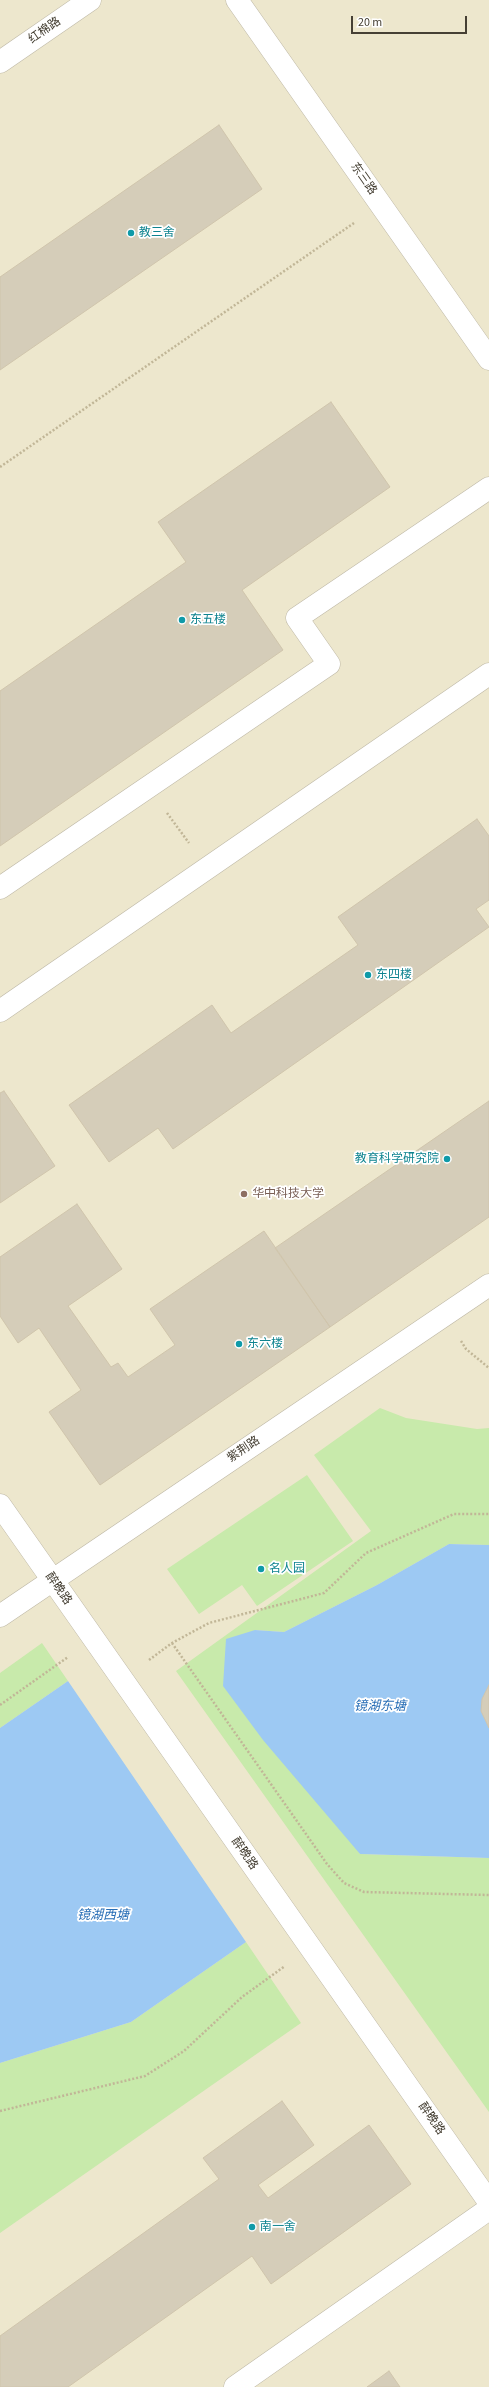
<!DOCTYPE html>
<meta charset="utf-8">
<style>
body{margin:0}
#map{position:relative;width:489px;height:2387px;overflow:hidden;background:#f3f0e4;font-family:"Source Sans 3",sans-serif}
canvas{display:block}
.scale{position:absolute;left:351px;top:16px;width:116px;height:18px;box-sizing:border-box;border:2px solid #464034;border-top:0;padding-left:5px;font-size:12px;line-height:14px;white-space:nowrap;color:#464034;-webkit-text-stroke:3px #fff;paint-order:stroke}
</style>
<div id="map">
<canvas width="489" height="2387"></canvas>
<div class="scale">20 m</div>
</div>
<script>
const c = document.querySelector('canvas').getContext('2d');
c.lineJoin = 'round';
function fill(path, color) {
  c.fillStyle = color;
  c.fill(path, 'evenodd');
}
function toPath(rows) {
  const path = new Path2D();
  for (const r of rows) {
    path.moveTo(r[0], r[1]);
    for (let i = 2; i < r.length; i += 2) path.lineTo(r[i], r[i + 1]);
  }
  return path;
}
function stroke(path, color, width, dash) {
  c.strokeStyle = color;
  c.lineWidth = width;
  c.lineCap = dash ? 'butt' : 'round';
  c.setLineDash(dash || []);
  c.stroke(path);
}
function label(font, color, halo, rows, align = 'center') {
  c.font = font + ' "Source Sans 3","Noto Sans SC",sans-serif';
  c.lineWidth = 3.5;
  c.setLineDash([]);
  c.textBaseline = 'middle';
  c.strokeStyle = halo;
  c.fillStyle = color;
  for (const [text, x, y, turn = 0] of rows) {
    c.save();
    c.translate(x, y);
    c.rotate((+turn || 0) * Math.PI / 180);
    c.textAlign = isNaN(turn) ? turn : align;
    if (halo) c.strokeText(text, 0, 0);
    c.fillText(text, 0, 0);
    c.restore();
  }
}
const education = toPath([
 [0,0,489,0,489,2387,0,2387]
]);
const green = toPath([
 [380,1408,406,1418,477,1429,489,1428,489,1545,449,1544,377,1585,284,1632,255,1630,360,1854,489,1858,489,2112,176,1671,371,1531,314,1455],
 [307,1475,353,1541,257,1606,242,1585,199,1614,167,1569],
 [42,1643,68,1681,0,1728,0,1673],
 [246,1942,301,2023,0,2233,0,2063,131,2022]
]);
const water = toPath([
 [449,1544,489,1545,489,1858,360,1854,263,1740,223,1686,226,1639,255,1630,284,1632,377,1585],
 [68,1681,246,1942,131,2022,0,2063,0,1728]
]);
const building = toPath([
 [219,125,262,189,0,370,0,277,219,125],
 [331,402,390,487,242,590,283,650,0,846,0,691,186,562,158,522,331,402],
 [477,819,489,836,489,900,476,909,489,927,173,1149,158,1128,109,1162,69,1105,212,1005,231,1033,358,945,338,917,477,819],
 [4,1091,55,1166,0,1203,0,1093,4,1091],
 [489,1101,489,1217,330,1327,275,1248,489,1101],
 [77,1204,122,1269,68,1306,111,1367,118,1363,128,1377,175,1345,150,1309,264,1231,330,1327,100,1485,49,1412,81,1390,39,1328,18,1343,0,1316,0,1257,77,1204],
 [489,1685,489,1728,481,1711,482,1699,489,1685],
 [282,2101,314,2145,258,2185,268,2198,369,2125,411,2184,271,2284,252,2256,68,2387,0,2387,0,2336,219,2179,203,2158,282,2101],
 [389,2371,400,2387,367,2387,389,2371]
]);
const path = toPath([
 [0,467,354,223],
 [167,813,189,843],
 [461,1341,466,1349,489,1368],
 [172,1643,327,1864,344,1883,364,1892,489,1895],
 [149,1660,172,1643,209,1623,324,1593,366,1553,454,1514,489,1514],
 [0,1705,68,1657],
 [0,2111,145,2076,184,2051,242,1997,285,1966]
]);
const minor = toPath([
 [237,0,489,359],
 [0,62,90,0],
 [0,888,329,664,297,618,489,488],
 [0,1011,489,674],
 [0,1505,489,2202],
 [0,1616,489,1285],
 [235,2387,489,2209]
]);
const markers = [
 [131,233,4,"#0f9aa8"],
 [182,620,4,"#0f9aa8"],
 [368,975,4,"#0f9aa8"],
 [447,1159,4,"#0f9aa8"],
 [244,1194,4,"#8d6e63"],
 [239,1344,4,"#0f9aa8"],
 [261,1569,4,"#0f9aa8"],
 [252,2227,4,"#0f9aa8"]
];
const streetNames = [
 ["红棉路",45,31,-35],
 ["东三路",363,179,55],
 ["紫荆路",244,1450,-34],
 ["醉晚路",58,1589,55],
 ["醉晚路",244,1854,55],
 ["醉晚路",431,2119,55]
];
const cultureNames = [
 ["教三舍",139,233],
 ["东五楼",190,620],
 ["东四楼",376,975],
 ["教育科学研究院",439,1159,"right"],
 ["东六楼",247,1344],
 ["名人园",269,1569],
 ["南一舍",260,2227]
];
const educationNames = [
 ["华中科技大学",252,1194]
];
const waterNames = [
 ["镜湖东塘",380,1707],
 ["镜湖西塘",103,1916]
];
fill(education, '#ede7cd');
fill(green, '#c8eaab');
fill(water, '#9dc9f3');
fill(building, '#d5cdb9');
stroke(building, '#d0c5ac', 1);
stroke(minor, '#bfb9a7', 23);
stroke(path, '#c1b697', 2.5, [2, 2]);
stroke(minor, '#fff', 22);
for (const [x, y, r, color] of markers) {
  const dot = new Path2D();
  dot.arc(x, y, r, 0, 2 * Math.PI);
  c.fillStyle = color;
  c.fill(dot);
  stroke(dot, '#fff', 1.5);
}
label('12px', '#464034', '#fff', streetNames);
label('12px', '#0d838f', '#fff', cultureNames, 'left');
label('12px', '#785e54', '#fff', educationNames, 'left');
label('italic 13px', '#286eb6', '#fff', waterNames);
</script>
